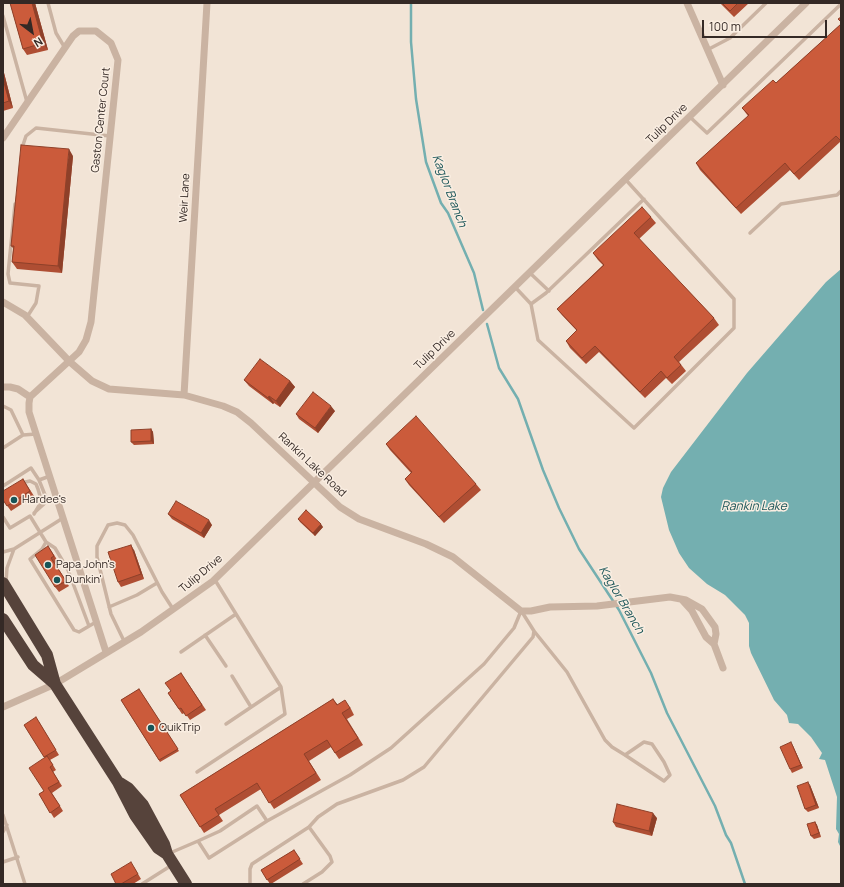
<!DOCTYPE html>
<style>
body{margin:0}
#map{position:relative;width:844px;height:887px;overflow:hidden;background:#f2e4d6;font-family:Manrope,sans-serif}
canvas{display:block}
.frame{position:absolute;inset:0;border:4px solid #342925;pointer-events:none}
.north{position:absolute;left:12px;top:12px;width:40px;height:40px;-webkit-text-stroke:3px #faeee2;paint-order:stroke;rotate:148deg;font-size:11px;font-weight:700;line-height:16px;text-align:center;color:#342925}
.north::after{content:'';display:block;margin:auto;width:14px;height:18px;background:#342925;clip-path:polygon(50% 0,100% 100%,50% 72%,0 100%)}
.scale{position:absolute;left:702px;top:20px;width:125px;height:18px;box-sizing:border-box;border:2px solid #342925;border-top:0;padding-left:5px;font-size:12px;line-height:14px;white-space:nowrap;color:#342925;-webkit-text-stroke:3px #faeee2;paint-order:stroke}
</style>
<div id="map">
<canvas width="844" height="887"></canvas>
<div class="frame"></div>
<div class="north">N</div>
<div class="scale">100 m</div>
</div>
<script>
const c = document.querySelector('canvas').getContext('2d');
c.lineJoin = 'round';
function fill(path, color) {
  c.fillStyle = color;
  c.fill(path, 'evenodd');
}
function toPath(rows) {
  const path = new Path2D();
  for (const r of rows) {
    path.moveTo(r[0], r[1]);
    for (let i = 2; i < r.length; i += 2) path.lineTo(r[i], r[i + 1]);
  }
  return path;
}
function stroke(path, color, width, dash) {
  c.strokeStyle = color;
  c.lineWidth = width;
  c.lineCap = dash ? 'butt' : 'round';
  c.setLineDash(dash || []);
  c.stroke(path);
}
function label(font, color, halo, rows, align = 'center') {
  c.font = font + ' Manrope,sans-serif';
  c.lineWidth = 3;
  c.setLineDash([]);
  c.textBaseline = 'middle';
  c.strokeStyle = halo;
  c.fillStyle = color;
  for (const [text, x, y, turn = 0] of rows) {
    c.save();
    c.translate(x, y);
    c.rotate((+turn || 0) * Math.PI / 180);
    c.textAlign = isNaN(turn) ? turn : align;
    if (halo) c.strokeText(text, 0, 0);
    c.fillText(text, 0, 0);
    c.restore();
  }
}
const water = toPath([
 [841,269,841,848,838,842,839,834,836,829,837,797,825,760,819,759,822,753,811,737,798,724,789,723,787,715,774,700,751,653,749,646,749,623,745,615,725,595,707,584,689,568,679,553,669,530,661,497,663,488,671,472,747,373,826,282]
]);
const stream = toPath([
 [411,3,411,42,416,99,426,162,441,203,448,213,474,273,483,310],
 [487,324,499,368,518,399,543,470,559,508,579,549,619,610,651,673,667,713,715,806,726,835,731,843,745,884]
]);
const lane = toPath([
 [48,3,56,33,65,48],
 [3,16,27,102],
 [707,50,730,38,766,3],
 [690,117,707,133,841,4],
 [22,148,26,136,36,128,110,136],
 [15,204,8,274,10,283,39,286,36,303,27,317],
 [750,233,781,204,837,195,841,191],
 [530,273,549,291],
 [515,287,531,304,538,340,634,428,734,328,734,299,626,180],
 [531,304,546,293,644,199],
 [3,406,11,410,23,435],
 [3,448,23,435,36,434],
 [21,483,30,481,36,484,38,489,40,496,40,504,34,514],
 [3,486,31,468,39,480,50,476],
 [34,513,45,503,45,495,39,480],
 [3,517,10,528,30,516,46,542,42,549,30,559,74,630,79,632,96,622],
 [46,542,55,548,68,570,89,626],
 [3,552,14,549,63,518],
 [215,580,281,687,226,724],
 [6,582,7,568,14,549],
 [109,607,137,595,157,583],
 [534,631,567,672,605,740,612,747,625,755,664,781,670,775,664,762,652,744,644,742,625,755],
 [205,635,226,666],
 [124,641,111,614,97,557,97,546,108,525,117,523,125,525,133,535,162,592,173,609],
 [181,652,236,614],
 [232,676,251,707],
 [197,772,285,714,281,687],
 [3,815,25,884],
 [267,821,350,775,391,748,484,664,514,628,521,611],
 [309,827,318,817,337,804,403,780,424,767,533,637,534,631,522,612],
 [3,832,7,825],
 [170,853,198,841,209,858,267,821,257,806,220,831,198,841],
 [3,862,18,857],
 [142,884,172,865],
 [250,884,250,869,252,864,309,827,330,856,332,862,322,872,303,884]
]);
const street = toPath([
 [687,3,723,85],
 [3,138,73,36,79,31,96,31,111,43,118,60,91,322,86,340,79,352,30,397,29,403,29,412,106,652],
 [3,302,25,315,70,362,92,381,109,389,184,395,223,406,237,412,251,423,340,507,359,519,426,544,453,557,521,611,531,611,550,607,597,606,670,597,686,600,702,609,715,627,716,634,714,644],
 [3,387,10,387,18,389,30,397],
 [184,395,207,3],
 [682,600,692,611,706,637,714,644,723,668],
 [3,707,55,684,141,632,213,581,806,3]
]);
const highway = toPath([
 [3,583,47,655,55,684,118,782,135,815,158,848,167,854],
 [3,619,33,665,55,684],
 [120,783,128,788,143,805,164,844,167,854,186,884]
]);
const wall = toPath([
 [10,3,35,3,48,50,27,55,23,49],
 [720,3,749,3,734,17],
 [841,24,841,143,840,142,799,180,790,170,741,214,700,170,696,163,748,116,742,108,776,83],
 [3,69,13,108,3,111],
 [73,156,62,273,17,269,12,262,13,248,11,246],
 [651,217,656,223,639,239,714,318,719,325,679,362,686,371,672,384,666,378,645,398,599,352,586,364,570,348,566,341,577,331,562,315,557,309,603,265,598,260,593,253],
 [244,380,290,381,295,387,280,407,274,403,273,404,249,386],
 [335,411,318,433,299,419,296,414],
 [151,429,153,432,154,444,134,445,131,442],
 [386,444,476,484,481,490,444,523,409,485,405,479,411,473,390,450],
 [23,479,34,496,11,511,3,500],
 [168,514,212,525,204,538,172,519],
 [298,519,323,527,315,536,300,522],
 [48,546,58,561,55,563,69,586,59,592,55,587],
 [134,550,144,579,121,587,118,582],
 [181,673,206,710,190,720,185,713,182,714,168,693,171,691],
 [139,689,179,751,160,762,121,700],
 [333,699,338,705,350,707,354,715,347,719,363,745,339,759,331,747,309,761,321,780,274,809,261,789,219,815,223,821,204,833,180,795],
 [39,722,59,755,50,760,56,770,53,772,62,786,52,793,63,811,54,818,39,794,44,791,45,758,24,725],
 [793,746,803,768,792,773,790,769],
 [810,785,819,808,808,812,805,809],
 [657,818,652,836,616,827,613,822],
 [815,822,817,825,821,837,814,839,811,836],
 [294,850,303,864,271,884,270,884,261,870],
 [134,867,141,879,133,884,116,884]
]);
const shadedWall = toPath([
 [32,3,35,3,48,50,43,43],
 [3,69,13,108,9,101,3,79],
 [69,149,73,156,62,273,58,266],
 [290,381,295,387,280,407,276,401],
 [269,396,274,403,273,404,268,398],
 [331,406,335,411,318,433,315,428],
 [151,429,153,432,154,444,151,441],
 [209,520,212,525,204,538,201,533],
 [321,524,323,527,315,536,313,533],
 [131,545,134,550,144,579,141,574],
 [791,742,793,746,803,768,801,765],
 [808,782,810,785,819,808,816,805],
 [653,813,657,818,652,836,649,831],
 [815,822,817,825,821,837,819,833]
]);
const building = toPath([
 [10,3,32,3,43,43,23,49,10,3],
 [722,3,738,3,730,11,722,3],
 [841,17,841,22,838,19,841,17],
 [841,24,841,141,836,136,794,174,785,163,736,208,696,163,749,115,742,108,773,80,776,83,841,24],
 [3,79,9,101,3,103,3,79],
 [21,145,69,149,58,266,12,262,14,246,11,246,21,145],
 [642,207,651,217,634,233,714,318,674,357,681,365,667,378,661,371,640,392,595,346,582,358,566,341,577,330,557,309,604,265,593,253,642,207],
 [260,359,290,381,276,401,269,396,268,398,244,380,260,359],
 [313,392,331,406,315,428,296,414,313,392],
 [416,416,476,484,439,517,405,479,412,472,386,444,416,416],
 [151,429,151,441,131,442,131,430,151,429],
 [23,479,30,491,7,506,3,500,3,491,23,479],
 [176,501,209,520,201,533,168,514,176,501],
 [306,510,321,524,313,533,298,519,306,510],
 [131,545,141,574,118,582,108,552,131,545],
 [48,546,54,556,51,558,66,581,55,587,35,555,48,546],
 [181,673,202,705,186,716,181,708,179,709,168,693,171,691,165,683,181,673],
 [139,689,178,749,159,760,121,700,139,689],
 [333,699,337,705,345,700,350,708,342,713,358,738,335,753,327,740,304,754,316,773,269,803,257,783,215,809,219,815,200,827,180,795,333,699],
 [36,717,56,750,44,757,24,725,36,717],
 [791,742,801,765,790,769,780,747,791,742],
 [47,756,53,765,50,767,59,782,48,788,60,806,50,813,39,794,44,791,29,768,47,756],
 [808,782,816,805,805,809,797,786,808,782],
 [617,804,653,813,649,831,613,822,617,804],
 [815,822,819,833,811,836,807,824,815,822],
 [294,850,300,859,267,880,261,870,294,850],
 [131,862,138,874,121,884,116,884,111,874,131,862]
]);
const markers = [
 [14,500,4,"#195457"],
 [48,565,4,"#195457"],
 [57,580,4,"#195457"],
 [151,728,4,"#195457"]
];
const streetNames = [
 ["Gaston Center Court",101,120,-84],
 ["Tulip Drive",667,124,-44],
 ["Weir Lane",185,198,-87],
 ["Tulip Drive",435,350,-44],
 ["Rankin Lake Road",312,465,43],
 ["Tulip Drive",201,574,-40]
];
const poiNames = [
 ["Hardee's",22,500],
 ["Papa John's",56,565],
 ["Dunkin'",65,580],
 ["QuikTrip",159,728]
];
const waterNames = [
 ["Kaglor Branch",449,191,69],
 ["Rankin Lake",754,507],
 ["Kaglor Branch",621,600,59]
];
fill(water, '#74afb0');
stroke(stream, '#74afb0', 2.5);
stroke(lane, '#cab3a2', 3.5);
stroke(street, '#cab3a2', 7);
stroke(highway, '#56433b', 12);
fill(wall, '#af4e33');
fill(shadedWall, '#8e4029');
fill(building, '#cb5b3b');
stroke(building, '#8e4029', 1);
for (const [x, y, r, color] of markers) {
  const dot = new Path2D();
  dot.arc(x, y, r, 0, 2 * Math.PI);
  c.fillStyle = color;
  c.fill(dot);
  stroke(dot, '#faeee2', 1.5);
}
label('11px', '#342925', '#faeee2', streetNames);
label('11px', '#342925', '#faeee2', poiNames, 'left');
label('italic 12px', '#195457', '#faeee2', waterNames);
</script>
